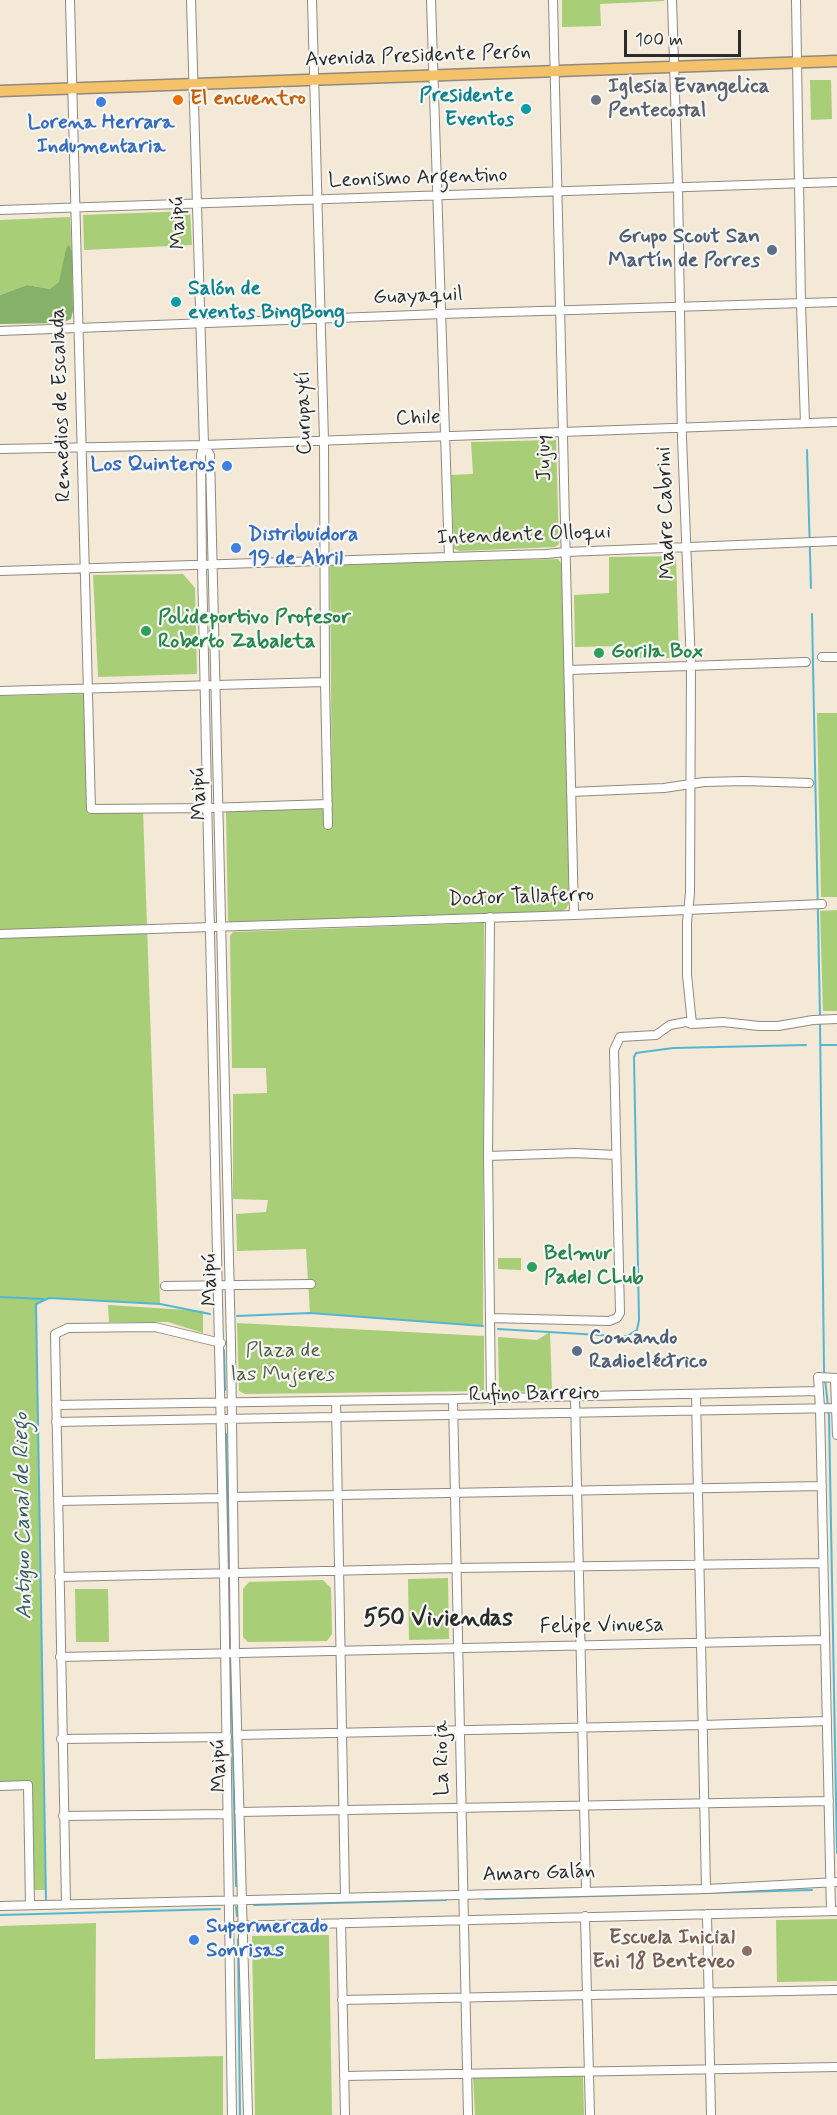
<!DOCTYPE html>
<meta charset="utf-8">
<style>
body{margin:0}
#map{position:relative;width:837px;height:2115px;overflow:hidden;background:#f4e8d6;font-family:Mynerve,sans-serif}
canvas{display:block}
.scale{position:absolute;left:624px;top:30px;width:117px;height:27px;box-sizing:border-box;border:3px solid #2b2b2b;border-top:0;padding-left:8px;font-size:18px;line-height:21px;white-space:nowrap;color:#2b2b2b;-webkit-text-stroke:4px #f6f6f2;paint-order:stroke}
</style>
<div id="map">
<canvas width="837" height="2115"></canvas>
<div class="scale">100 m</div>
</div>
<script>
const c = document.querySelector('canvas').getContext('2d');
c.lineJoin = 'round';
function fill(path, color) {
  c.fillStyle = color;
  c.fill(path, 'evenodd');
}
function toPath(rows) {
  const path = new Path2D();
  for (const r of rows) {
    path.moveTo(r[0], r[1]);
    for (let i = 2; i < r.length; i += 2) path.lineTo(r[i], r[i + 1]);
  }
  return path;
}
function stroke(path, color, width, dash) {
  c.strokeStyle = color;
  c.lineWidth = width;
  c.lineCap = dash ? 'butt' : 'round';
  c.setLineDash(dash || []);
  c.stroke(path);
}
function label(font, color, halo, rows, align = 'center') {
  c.font = font + ' Mynerve,sans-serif';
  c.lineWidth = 4.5;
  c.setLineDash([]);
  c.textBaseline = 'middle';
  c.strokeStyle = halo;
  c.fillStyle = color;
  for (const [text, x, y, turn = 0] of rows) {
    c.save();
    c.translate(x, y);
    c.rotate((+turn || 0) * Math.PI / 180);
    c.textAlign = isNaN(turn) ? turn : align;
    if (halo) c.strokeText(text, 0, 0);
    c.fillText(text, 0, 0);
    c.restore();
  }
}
const green = toPath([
 [562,0,664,0,664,1,600,4,601,26,562,27],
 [810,80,831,80,832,119,811,120],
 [190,211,192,245,84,250,83,215],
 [70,217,72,252,69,246,66,248,60,282,50,289,27,285,0,295,0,220],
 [556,440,559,544,555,547,460,551,454,549,451,475,473,474,471,442],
 [676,556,679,658,623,658,622,646,575,647,574,595,609,593,609,557],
 [558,559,563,566,569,903,566,909,562,911,230,923,228,920,226,810,332,806,330,564],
 [183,574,195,588,197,674,98,677,93,575],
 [84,694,91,809,143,809,160,1304,49,1298,36,1305,46,1890,30,1890,28,1786,0,1786,0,696],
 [817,713,837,713,837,897,821,897],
 [837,910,837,1011,823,1011,820,911],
 [484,923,483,1326,310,1313,306,1249,237,1251,236,1214,266,1212,268,1200,233,1199,233,1094,267,1093,266,1068,232,1068,230,936,233,932],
 [498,1258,521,1258,521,1270,498,1269],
 [108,1305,203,1311,203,1333,168,1322,109,1322],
 [237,1323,484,1336,484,1391,245,1394,239,1391],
 [550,1332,552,1391,499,1392,498,1337,537,1340],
 [448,1578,449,1639,409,1640,408,1579],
 [323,1580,331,1588,332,1634,327,1641,248,1642,243,1637,243,1589,249,1582],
 [75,1589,108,1589,109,1642,76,1642],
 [837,1919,837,1981,777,1982,776,1920],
 [96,1923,95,2059,223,2056,223,2115,0,2115,0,1926],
 [329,1935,332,2115,255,2115,252,1936],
 [583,2076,584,2115,475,2115,473,2077]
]);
const forest = toPath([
 [69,245,72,252,73,311,71,319,62,323,0,324,0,295,27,285,50,289,59,282,66,248]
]);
const stream = toPath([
 [807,450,811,588],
 [812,614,820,1017],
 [820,1022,824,1370,829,1416,837,1853],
 [820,1045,837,1045],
 [0,1297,43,1299],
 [237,1316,310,1313,483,1326],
 [498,1329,616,1336,627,1336,637,1330,639,1320,634,1057,636,1053,673,1048,806,1045],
 [224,1350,225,1390],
 [226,1434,229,1561],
 [229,1587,231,1638],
 [231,1672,236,1886],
 [485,1899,812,1890],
 [46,1902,36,1304,49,1298,160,1304,210,1314],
 [254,1905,446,1900],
 [236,1907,237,1916],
 [0,1915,220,1909],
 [238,1939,240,2115]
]);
const minor = toPath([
 [70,0,91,809,208,808,328,804],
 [191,0,204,445,201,455,202,566,224,1574,232,2115],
 [312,0,324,441,325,682,328,825],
 [431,0,449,557],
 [553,0,574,915],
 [672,0,678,187,682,438,691,665,690,893,687,922,687,975,692,1024],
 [796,0,801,304,805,423],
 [0,210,837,182],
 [0,331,441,314,837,302],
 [204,445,210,455,231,1344,235,1654,248,2115],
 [0,449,204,445,837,422],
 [0,571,546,554,566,552,837,541],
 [822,657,837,657],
 [569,670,806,662],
 [0,691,325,682],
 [571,792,664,788,704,782,744,781,809,783],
 [490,917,488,1156,491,1399],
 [0,934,574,915,822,904],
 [488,1156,575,1153,616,1155],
 [165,1286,311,1284],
 [490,1318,609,1321,617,1318,620,1313,614,1050,620,1037,656,1035,670,1025,686,1022,692,1024,723,1022,759,1026,778,1026,813,1020,837,1019],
 [835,1378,837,1435],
 [696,1394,706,1889],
 [575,1397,586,1891],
 [453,1399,468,2115],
 [336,1401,345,1897],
 [56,1405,453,1399,818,1391],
 [56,1422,837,1408],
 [233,1497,822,1486],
 [58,1501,222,1498],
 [59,1577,457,1568,823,1563],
 [60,1657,825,1640],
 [237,1735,703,1725,827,1721],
 [61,1739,227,1737],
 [0,1786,28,1785,30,1905],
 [239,1812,829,1801],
 [63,1816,227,1814],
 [66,1903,55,1334,68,1328,155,1327,221,1343],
 [0,1906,706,1889,837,1882],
 [831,1911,820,1408,818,1377,837,1378],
 [707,1914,711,2115],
 [585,1916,590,2115],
 [341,1923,345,2115],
 [230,1926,837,1911],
 [342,2000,837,1990],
 [344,2076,837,2067]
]);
const major = toPath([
 [0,91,837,61]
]);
const markers = [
 [178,100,6,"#e8710a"],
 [596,100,6,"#6b7280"],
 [101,102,6,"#3f7fe0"],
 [526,109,6,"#0f9aa8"],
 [772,250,6,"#5c6f8a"],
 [176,302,6,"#0f9aa8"],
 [227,466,6,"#3f7fe0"],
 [236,548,6,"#3f7fe0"],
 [146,631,6,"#2e9e5b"],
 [599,653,6,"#2e9e5b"],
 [532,1267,6,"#2e9e5b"],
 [577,1351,6,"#5c6f8a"],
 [194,1940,6,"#3f7fe0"],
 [747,1951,6,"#8d6e63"]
];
const streetNames = [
 ["Avenida Presidente Perón",418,57,-2],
 ["Leonismo Argentino",418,179,-2],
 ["Maipú",179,223,-92],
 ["Guayaquil",418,297,-2],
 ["Remedios de Escalada",62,405,-92],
 ["Curupaytí",305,413,-91],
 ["Chile",418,419,-2],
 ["Jujuy",545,458,-92],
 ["Madre Cabrini",667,513,-92],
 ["Intendente Olloqui",524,536,-2],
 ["Maipú",200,794,-92],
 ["Doctor Tallaferro",521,898,-2],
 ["Maipú",211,1280,-91],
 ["Rufino Barreiro",534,1395,-1],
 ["Felipe Vinuesa",602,1627,-1],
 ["La Rioja",443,1758,-91],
 ["Maipú",220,1766,-92],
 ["Amaro Galán",539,1874,-2]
];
const worshipNames = [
 ["Iglesia Evangelica",608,88],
 ["Pentecostal",608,112]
];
const cultureNames = [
 ["Presidente",514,97],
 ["Eventos",514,121],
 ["Salón de",188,290,"left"],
 ["eventos BingBong",188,314,"left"]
];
const foodNames = [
 ["El encuentro",190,100]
];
const shopNames = [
 ["Lorena Herrara",101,124,"center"],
 ["Indumentaria",101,148,"center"],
 ["Los Quinteros",215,466,"right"],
 ["Distribuidora",248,536],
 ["19 de Abril",248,560],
 ["Supermercado",206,1928],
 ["Sonrisas",206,1952]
];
const serviceNames = [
 ["Grupo Scout San",760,238],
 ["Martín de Porres",760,262],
 ["Comando",589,1339,"left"],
 ["Radioeléctrico",589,1363,"left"]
];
const leisureNames = [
 ["Polideportivo Profesor",158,619],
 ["Roberto Zabaleta",158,643],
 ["Gorila Box",611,653],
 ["Belmur",544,1255],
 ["Padel CLub",544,1279]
];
const parkNames = [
 ["Plaza de",283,1352],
 ["las Mujeres",283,1376]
];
const educationNames = [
 ["Escuela Inicial",735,1939],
 ["Eni 18 Benteveo",735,1963]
];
const waterNames = [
 ["Antiguo Canal de Riego",24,1516,-91]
];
const quarterNames = [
 ["550 Viviendas",438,1620]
];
fill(green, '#a8ce78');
fill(forest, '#86b168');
stroke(stream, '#53b7d1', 2);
stroke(minor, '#908a80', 10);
stroke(major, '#908a80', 13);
stroke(minor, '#fff', 8);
stroke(major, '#f3c26a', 10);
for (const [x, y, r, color] of markers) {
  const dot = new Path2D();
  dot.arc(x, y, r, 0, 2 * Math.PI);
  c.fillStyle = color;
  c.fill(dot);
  stroke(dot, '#f6f6f2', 2);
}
label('21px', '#2b2b2b', '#f6f6f2', streetNames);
label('bold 21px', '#5b616d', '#f6f6f2', worshipNames, 'left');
label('bold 21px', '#0d838f', '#f6f6f2', cultureNames, 'right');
label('bold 21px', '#c56008', '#f6f6f2', foodNames, 'left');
label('bold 21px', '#366cbe', '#f6f6f2', shopNames, 'left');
label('bold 21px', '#4e5e75', '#f6f6f2', serviceNames, 'right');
label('bold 21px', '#27864d', '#f6f6f2', leisureNames, 'left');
label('21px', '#505c42', '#f6f6f2', parkNames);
label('bold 21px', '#785e54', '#f6f6f2', educationNames, 'right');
label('italic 22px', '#395c65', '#f6f6f2', waterNames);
label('bold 24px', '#2b2b2b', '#f6f6f2', quarterNames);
</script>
